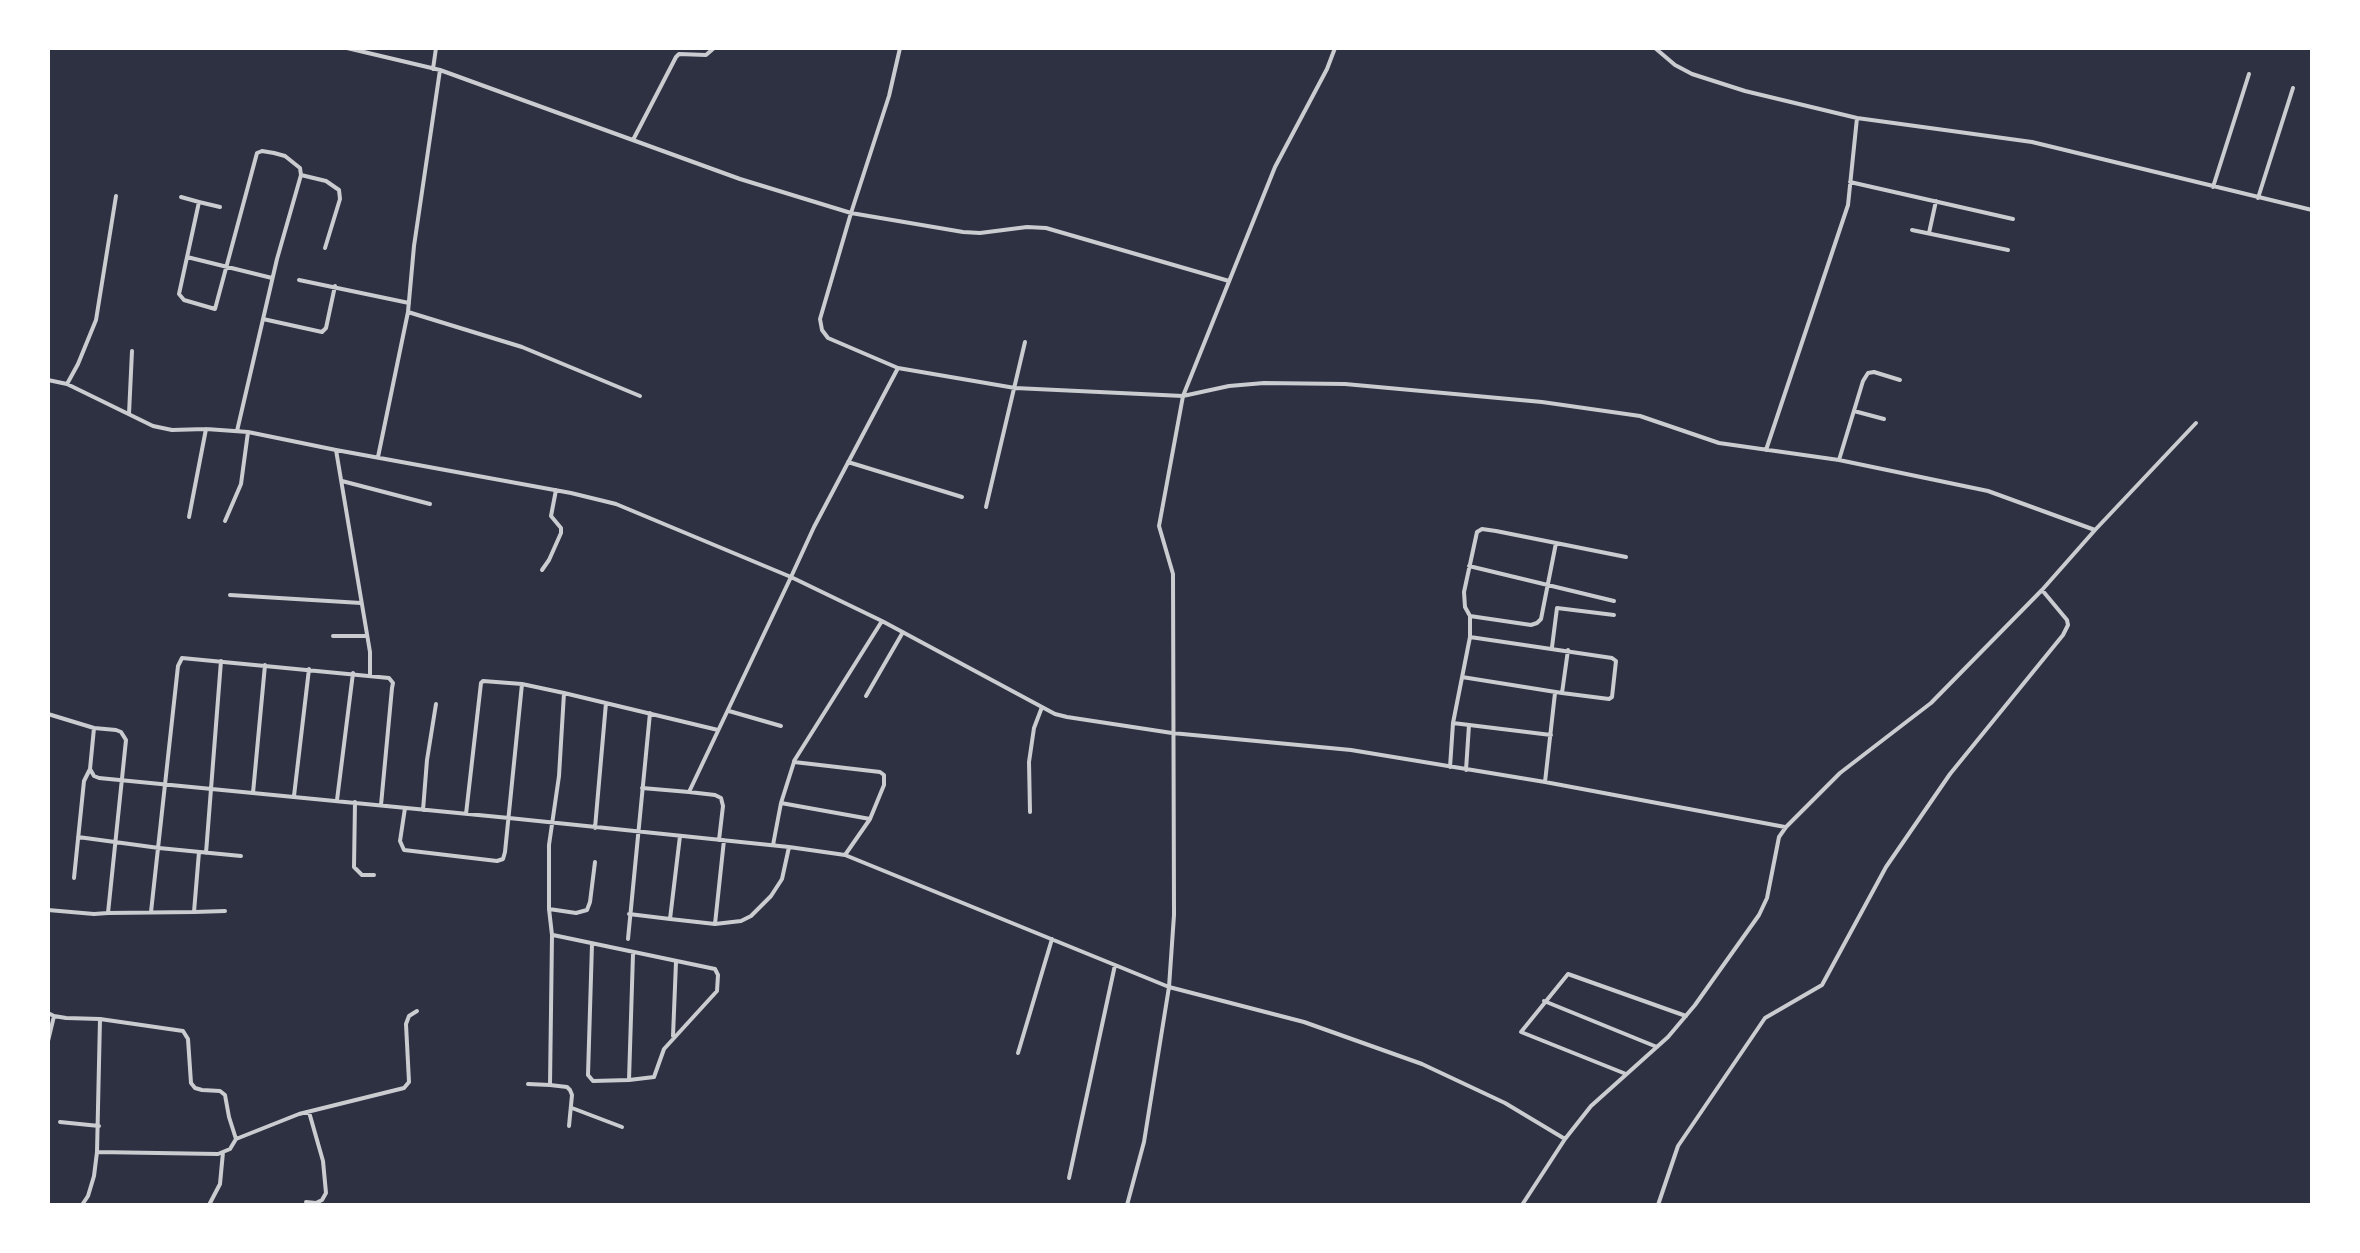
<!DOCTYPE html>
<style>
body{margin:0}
#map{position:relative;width:2360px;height:1253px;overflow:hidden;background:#2d3142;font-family:Arial,sans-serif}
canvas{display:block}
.frame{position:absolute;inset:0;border:50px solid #fff;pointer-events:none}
</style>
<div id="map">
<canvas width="2360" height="1253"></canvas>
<div class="frame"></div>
</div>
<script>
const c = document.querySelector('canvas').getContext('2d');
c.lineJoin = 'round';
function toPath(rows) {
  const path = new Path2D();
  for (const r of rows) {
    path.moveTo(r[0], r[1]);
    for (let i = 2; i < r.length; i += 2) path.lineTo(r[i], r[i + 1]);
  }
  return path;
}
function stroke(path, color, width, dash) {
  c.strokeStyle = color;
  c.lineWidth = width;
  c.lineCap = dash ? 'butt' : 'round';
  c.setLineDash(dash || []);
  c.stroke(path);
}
const minor = toPath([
 [347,48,440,70,740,179,851,213,963,232,980,233,1027,227,1046,228,1229,281],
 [900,48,889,96,851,213,820,319,822,330,828,338,898,368,1015,388,1183,396,1275,167,1327,69,1335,48],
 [1655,48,1675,65,1692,74,1745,91,1857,118,2032,142,2312,210],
 [433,69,436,48],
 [633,140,676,57,679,54,706,55,714,48],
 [301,175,326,181,339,190,340,199,325,248],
 [1850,182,2013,219],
 [2213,187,2249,74],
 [181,197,199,202,179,294,184,300,215,309,257,153,262,151,274,153,285,156,300,168,301,175,277,259,237,431],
 [2258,198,2293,88],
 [199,202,220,207],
 [1912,230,2008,250],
 [1929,233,1936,201],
 [187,257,272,278],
 [299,280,409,303],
 [408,312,522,347,640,396],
 [263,319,322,332,326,328,335,286],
 [48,380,67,384,153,426,172,430,206,429,248,432,336,450,571,493,616,504,791,577,814,527,898,368],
 [67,384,78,364,96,320,116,196],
 [1854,411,1884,419],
 [129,414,132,351],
 [336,450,370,652,370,675],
 [1766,450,1848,205,1857,118],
 [378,457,408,312,414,246,440,70],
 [1839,460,1863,381,1868,373,1874,372,1900,380],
 [848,462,962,497],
 [342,481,430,504],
 [986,507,1025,342],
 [189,517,206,429],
 [225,521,241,484,248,432],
 [2095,530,2196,423],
 [1469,566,1614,601],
 [542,570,549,560,561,533,561,528,551,516,556,490],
 [230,595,361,603],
 [1470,616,1531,625,1537,623,1541,619,1556,543],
 [333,636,367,636],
 [1552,647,1557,608,1614,615],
 [1462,677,1562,693,1609,699,1612,697,1616,661,1612,658,1470,637],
 [564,693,559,776,549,845,549,909,552,935,550,1085,567,1087,570,1090,572,1095,569,1126],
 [1562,693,1568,650],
 [866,696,903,632],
 [729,711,781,726],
 [48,714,94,728,90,769,94,776,99,778,509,818,789,847,845,855,1169,987,1304,1022,1422,1064,1505,1103,1565,1139],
 [1453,723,1551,735],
 [94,728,116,730,121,732,126,740,108,913,194,912,199,852],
 [794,761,882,621],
 [1450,767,1453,723,1470,637,1470,616,1465,607,1464,592,1477,532,1482,529,1496,531,1626,557],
 [1466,770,1469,725],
 [1545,782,1555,693],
 [642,788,689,792],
 [253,793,265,665],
 [294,796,309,669],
 [337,800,353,673],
 [355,802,354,867,362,875,374,875],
 [781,803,794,762,880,772,884,775,884,785,870,819,845,855],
 [405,808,400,841,404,850,497,861,503,859,505,852,522,684],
 [423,810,427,760,436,704],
 [1030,812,1029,762,1034,728,1042,707],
 [466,814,481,683,483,681,522,684,564,693,718,730],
 [595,828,606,703],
 [78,837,159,848,241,856],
 [719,840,723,806,721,798,715,795,689,792,791,577,882,621,1055,714,1067,717,1172,733,1351,750,1545,782,1785,827],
 [773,845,781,803,870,819],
 [206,853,221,661],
 [74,878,84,781,90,769],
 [549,909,576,913,587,910,590,902,595,862],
 [48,910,94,914,108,913],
 [151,912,178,666,182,658,389,678,393,683,392,688,381,805],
 [194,912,225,911],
 [629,914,670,919,680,836],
 [670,919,715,924,741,921,751,916,771,896,782,879,789,847],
 [715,924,724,840],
 [553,935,715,969,718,975,717,991,664,1049,654,1077,629,1080],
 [628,939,650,713],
 [592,944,588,1075,593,1081,629,1080,633,954],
 [1544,1001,1657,1047],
 [48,1013,54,1016,66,1018,100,1019,97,1152,94,1176,88,1196,82,1205],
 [100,1019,183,1031,188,1039,191,1083,195,1088,202,1090,220,1091,225,1095,229,1117,236,1139],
 [673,1036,676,962],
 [48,1041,54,1016],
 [1018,1053,1052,939],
 [1626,1074,1521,1032,1568,974,1686,1016],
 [528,1084,550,1085],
 [572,1108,622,1127],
 [60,1122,99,1126],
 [97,1152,218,1154,230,1149,236,1139,299,1114,404,1088,409,1082,406,1024,409,1016,417,1011],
 [1069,1178,1115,965],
 [306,1202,316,1203,322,1200,326,1193,323,1161,309,1112],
 [209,1205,220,1184,223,1152],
 [1127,1205,1144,1142,1169,987,1174,915,1173,574,1159,526,1183,396,1229,386,1264,383,1345,384,1542,402,1640,416,1719,443,1839,460,1988,491,2095,530,2042,590,1931,703,1840,773,1786,827,1779,837,1767,898,1759,915,1695,1005,1668,1037,1591,1106,1565,1139,1522,1205],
 [1658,1205,1678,1146,1765,1018,1822,985,1886,867,1950,774,2063,635,2068,625,2067,620,2042,590]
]);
stroke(minor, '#caccd0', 4);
</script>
